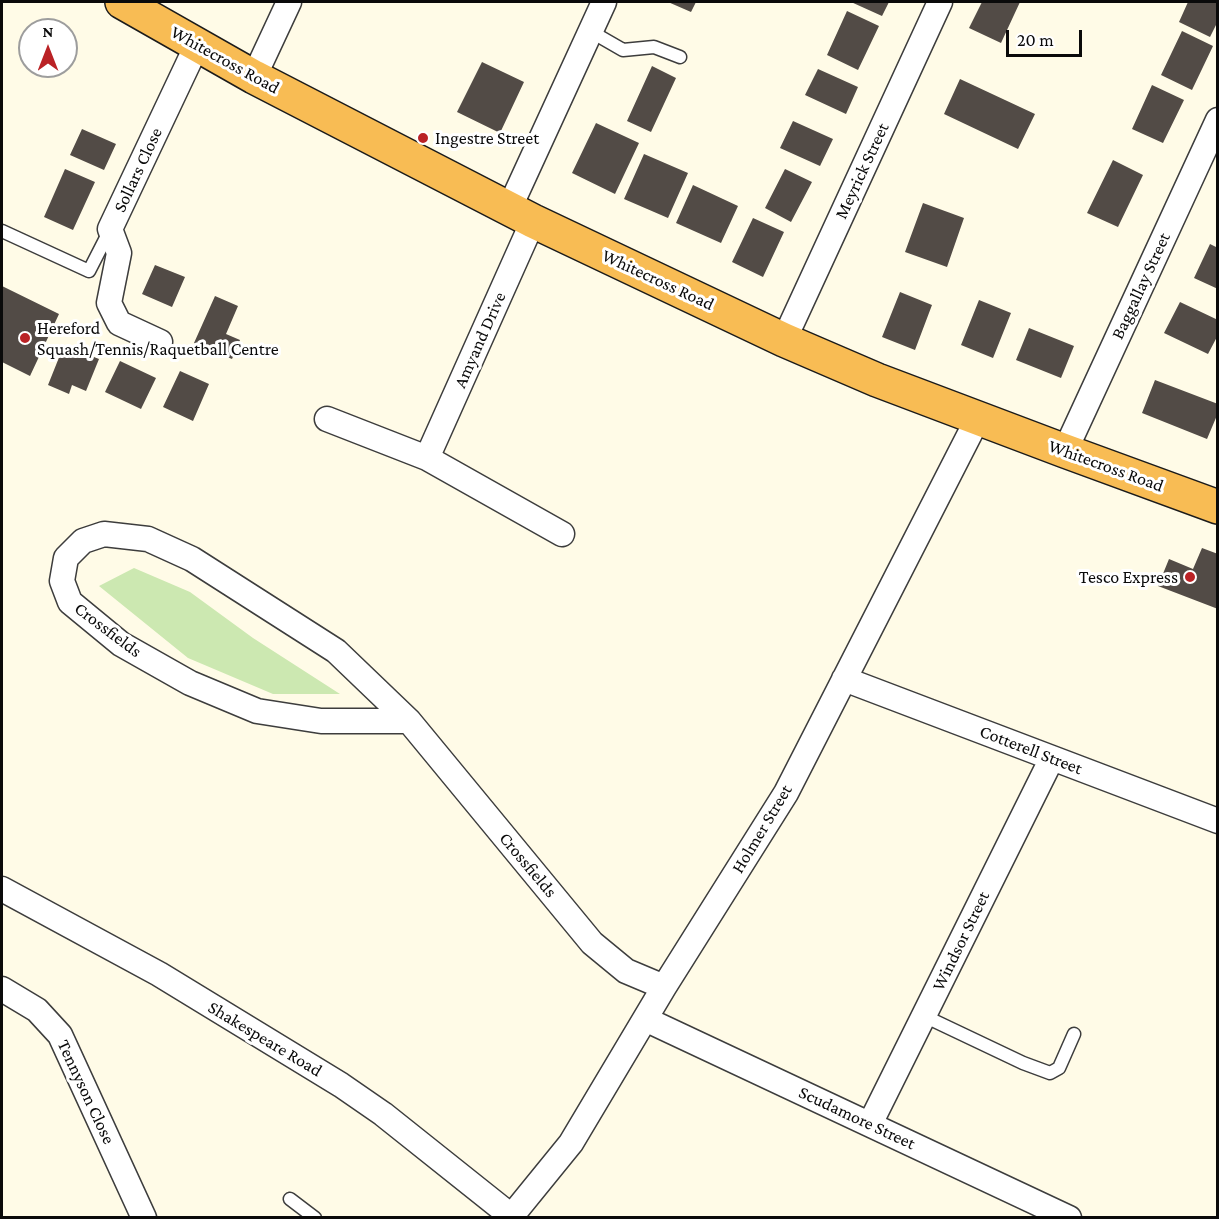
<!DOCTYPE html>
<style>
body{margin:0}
#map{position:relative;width:1219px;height:1219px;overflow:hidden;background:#fffbe7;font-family:"Crimson Pro",serif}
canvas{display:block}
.frame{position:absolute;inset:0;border:3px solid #0a0a0a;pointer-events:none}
.north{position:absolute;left:18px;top:18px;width:60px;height:60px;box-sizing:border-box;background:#fff;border:2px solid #9d9d9d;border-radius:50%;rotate:0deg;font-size:16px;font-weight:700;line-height:24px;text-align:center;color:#0a0a0a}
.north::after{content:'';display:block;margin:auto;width:21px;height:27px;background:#ba2225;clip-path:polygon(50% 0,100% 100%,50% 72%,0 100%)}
.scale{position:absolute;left:1006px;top:30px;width:76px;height:27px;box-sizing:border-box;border:3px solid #0a0a0a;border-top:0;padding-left:8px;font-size:18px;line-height:21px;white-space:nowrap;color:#0a0a0a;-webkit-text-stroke:4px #fff;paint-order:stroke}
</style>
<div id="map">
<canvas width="1219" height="1219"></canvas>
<div class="frame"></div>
<div class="north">N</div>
<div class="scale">20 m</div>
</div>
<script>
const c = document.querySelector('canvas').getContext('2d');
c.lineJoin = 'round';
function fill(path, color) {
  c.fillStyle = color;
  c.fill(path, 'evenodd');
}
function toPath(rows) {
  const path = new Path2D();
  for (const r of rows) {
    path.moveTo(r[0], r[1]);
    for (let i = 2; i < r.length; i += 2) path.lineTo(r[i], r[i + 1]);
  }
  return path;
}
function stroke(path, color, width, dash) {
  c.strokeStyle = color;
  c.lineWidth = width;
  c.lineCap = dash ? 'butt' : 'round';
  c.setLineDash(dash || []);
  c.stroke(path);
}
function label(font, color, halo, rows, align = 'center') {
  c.font = font + ' "Crimson Pro",serif';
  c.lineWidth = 6;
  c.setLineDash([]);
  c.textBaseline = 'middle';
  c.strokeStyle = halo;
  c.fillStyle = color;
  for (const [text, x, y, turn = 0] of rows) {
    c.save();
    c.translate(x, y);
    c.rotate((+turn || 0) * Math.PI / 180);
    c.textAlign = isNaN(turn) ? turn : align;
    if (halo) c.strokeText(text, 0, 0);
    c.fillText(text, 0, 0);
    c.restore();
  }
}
const green = toPath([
 [134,568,190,592,253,638,340,694,273,694,188,658,99,586]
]);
const building = toPath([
 [668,2,696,2,691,12],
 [851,2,889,2,882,16],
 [982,2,1020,2,1001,43,969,28],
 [1188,2,1218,2,1218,21,1210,37,1179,22],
 [847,11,879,26,858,70,827,55],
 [1182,31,1213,46,1192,90,1161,75],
 [482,62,524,82,500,133,457,112],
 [652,66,676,78,651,132,627,121],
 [818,69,858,87,846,114,805,95],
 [960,79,1035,114,1018,149,944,114],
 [1152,85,1184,100,1163,143,1132,129],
 [793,121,833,139,820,166,780,148],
 [596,123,639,143,615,194,572,173],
 [82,129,116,144,104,170,70,155],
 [644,154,688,173,668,218,624,199],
 [1113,160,1143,175,1118,227,1087,213],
 [65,169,95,182,73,230,44,217],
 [785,169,812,182,791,222,765,208],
 [693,185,738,206,721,243,676,223],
 [923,203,964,218,947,267,905,252],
 [753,218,784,232,763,277,732,262],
 [1210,244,1218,248,1218,289,1194,278],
 [155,265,185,277,172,307,142,294],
 [2,286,59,314,30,376,2,362],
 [900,292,932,305,915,350,882,337],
 [215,296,238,306,226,334,240,340,232,359,194,343],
 [979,300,1011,313,993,358,961,345],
 [1180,302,1218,320,1218,335,1208,354,1164,333],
 [1029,328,1074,346,1061,378,1016,360],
 [64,345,99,359,86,391,72,385,69,394,48,385],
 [120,361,156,378,141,409,105,392],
 [180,371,209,384,193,421,163,407],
 [1155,380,1218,404,1218,413,1207,439,1142,413],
 [1202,548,1218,554,1218,609,1158,586,1169,559,1193,569]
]);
const service = toPath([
 [590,31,623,50,654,47,680,57],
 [2,231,89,271,110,230],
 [924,1016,1023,1063,1050,1073,1059,1068,1074,1034],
 [290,1199,315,1218]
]);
const minor = toPath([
 [254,77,289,2],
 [509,209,604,2],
 [784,340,940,2],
 [160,342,119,323,109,303,119,253,110,229,197,45],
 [327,419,427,458,533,221],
 [1065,451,1218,120],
 [427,458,562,534],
 [844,679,1218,821],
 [409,721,321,721,257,711,190,683,121,644,70,602,62,581,66,558,83,541,104,534,148,539,192,559,336,651,409,721,592,943,626,971,664,987],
 [2,889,159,974,341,1085,383,1114,511,1216],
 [2,989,37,1010,60,1035,144,1218],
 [645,1019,1069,1218],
 [870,1124,1052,758],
 [510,1218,571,1143,664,987,786,793,978,418]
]);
const trunk = toPath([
 [122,2,254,77,533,221,784,340,877,380,1065,451,1218,507]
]);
const markers = [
 [423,138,6,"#ba2225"],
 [25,338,6,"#ba2225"],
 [1190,577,6,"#ba2225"]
];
const streetNames = [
 ["Whitecross Road",225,60,29],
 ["Sollars Close",138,170,-65],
 ["Meyrick Street",862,171,-65],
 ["Whitecross Road",658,280,25],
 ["Baggallay Street",1141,286,-65],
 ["Amyand Drive",480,340,-66],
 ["Whitecross Road",1106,466,20],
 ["Crossfields",108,630,37],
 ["Cotterell Street",1031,750,21],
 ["Holmer Street",762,829,-59],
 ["Crossfields",528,865,50],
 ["Windsor Street",961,941,-64],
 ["Shakespeare Road",265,1039,31],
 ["Tennyson Close",86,1092,65],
 ["Scudamore Street",857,1118,25]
];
const poiNames = [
 ["Ingestre Street",435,138],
 ["Hereford",37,328],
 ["Squash/Tennis/Raquetball Centre",37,349],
 ["Tesco Express",1178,577,"right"]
];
fill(green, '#cce8b1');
fill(building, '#524b46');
stroke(service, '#3d3d3d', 15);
stroke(minor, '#3d3d3d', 27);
stroke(trunk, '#1b1b1b', 36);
stroke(service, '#fff', 12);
stroke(minor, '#fff', 24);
stroke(trunk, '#f8bc54', 33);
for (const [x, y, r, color] of markers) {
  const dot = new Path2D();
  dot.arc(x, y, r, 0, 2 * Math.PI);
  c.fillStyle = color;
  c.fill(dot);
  stroke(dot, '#fff', 2);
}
label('18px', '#0a0a0a', '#fff', streetNames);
label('18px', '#0a0a0a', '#fff', poiNames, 'left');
</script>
